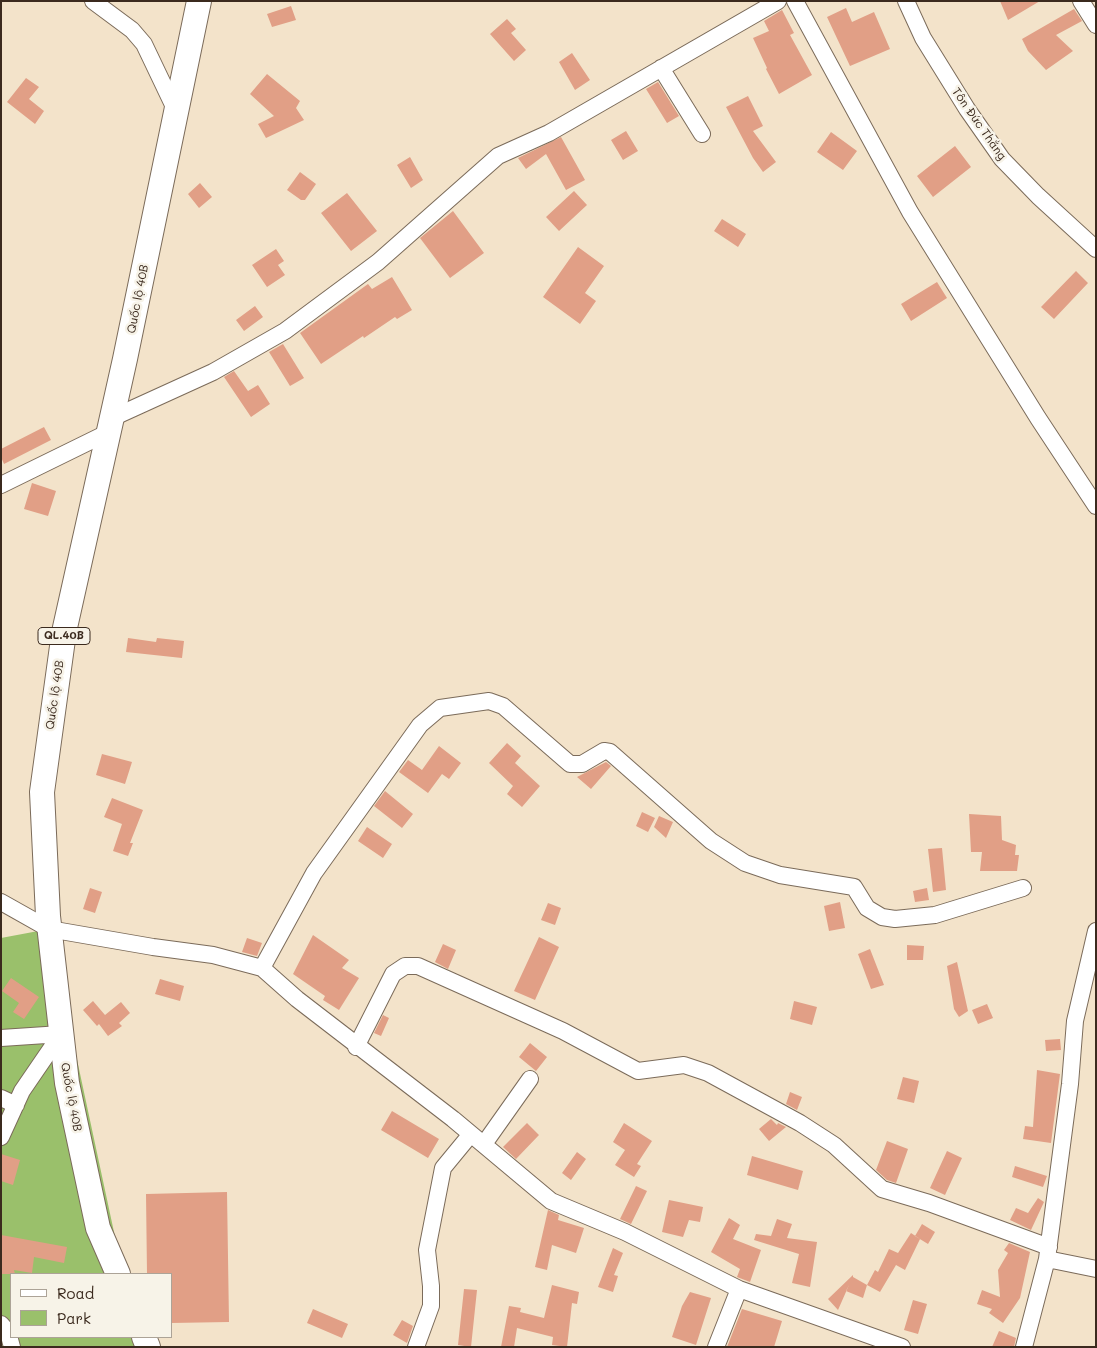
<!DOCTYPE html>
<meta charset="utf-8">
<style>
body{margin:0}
#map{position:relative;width:1097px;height:1348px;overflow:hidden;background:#f3e3ca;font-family:Mali,sans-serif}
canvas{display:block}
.frame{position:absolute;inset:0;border:2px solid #3b2a1e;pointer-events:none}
.legend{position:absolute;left:10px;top:1273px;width:162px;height:65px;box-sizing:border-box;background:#f7f3e8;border:1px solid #aca397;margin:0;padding:6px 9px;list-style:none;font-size:15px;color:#3b2a1e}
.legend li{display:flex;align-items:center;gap:10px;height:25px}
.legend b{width:25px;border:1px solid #aca397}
</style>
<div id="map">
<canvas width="1097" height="1348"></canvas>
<div class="frame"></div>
<ul class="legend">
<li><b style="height:6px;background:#fff"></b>Road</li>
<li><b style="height:14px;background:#9ac06b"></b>Park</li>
</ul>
</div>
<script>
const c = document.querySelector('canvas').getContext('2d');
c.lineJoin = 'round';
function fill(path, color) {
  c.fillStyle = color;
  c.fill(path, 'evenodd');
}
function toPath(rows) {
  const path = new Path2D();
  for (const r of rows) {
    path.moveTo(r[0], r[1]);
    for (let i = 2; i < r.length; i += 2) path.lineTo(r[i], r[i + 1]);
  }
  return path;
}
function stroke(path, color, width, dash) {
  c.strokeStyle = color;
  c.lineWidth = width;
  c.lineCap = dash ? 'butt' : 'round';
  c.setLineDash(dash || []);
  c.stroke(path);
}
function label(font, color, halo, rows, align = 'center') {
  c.font = font + ' Mali,sans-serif';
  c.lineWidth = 5;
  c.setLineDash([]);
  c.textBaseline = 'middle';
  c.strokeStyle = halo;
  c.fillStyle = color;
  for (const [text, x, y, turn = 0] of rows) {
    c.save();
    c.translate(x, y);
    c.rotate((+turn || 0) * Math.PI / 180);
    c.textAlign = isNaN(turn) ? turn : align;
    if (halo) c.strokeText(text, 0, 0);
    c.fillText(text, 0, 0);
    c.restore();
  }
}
const green = toPath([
 [49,929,123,1274,11,1274,11,1337,137,1337,139,1347,1,1347,1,938]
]);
const building = toPath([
 [1000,1,1040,1,1008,20],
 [291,6,296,20,272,27,267,14],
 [846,8,852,22,874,12,890,49,850,66,827,17],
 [1074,9,1082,21,1056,35,1073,51,1046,70,1028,51,1022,39],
 [782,10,794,33,790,35,812,75,779,94,766,69,767,68,753,38,769,31,764,21],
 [507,19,516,29,511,33,526,50,514,61,490,34],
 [572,53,590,80,575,90,559,62],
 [267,74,300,101,296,108,304,120,266,138,258,124,274,116,250,94],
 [26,78,39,87,29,99,44,111,35,124,7,102],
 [658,82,679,116,667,123,646,89],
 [748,96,763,126,753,131,776,162,763,172,753,158,726,107],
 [626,131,638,151,623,160,611,140],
 [831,132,857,151,843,170,817,152],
 [561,137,585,180,566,190,546,154,526,169,518,158],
 [955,146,971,167,933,197,917,176],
 [410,157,423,180,411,188,397,165],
 [300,172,316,184,305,200,301,200,287,190],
 [200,183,212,197,199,208,188,194],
 [574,191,587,205,559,231,546,217],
 [347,193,377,231,351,251,321,213],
 [453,211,484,253,450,278,420,238],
 [722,219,746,234,738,247,714,231],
 [578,247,604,266,585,293,596,301,580,324,543,297],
 [276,249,284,261,278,265,285,275,267,287,252,265],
 [1076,271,1088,283,1054,319,1041,307],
 [392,277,412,310,397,319,395,317,364,338,363,336,321,364,300,333,368,284,372,289],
 [937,282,947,298,911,321,901,304],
 [255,306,263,317,244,331,236,320],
 [283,344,304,378,290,386,269,352],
 [234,371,248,391,258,385,270,404,251,417,224,377],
 [44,427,51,440,4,464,1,457,1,449],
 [32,483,56,491,48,516,24,509],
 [128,638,156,642,157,638,184,641,182,658,126,652],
 [507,743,521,756,515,763,540,786,522,807,507,794,513,786,489,763],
 [439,746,461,763,449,779,442,774,428,793,399,772,408,760,422,770],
 [102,754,132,762,125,784,96,775],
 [606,762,611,766,591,789,577,777],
 [385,791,413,814,402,828,374,806],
 [112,798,143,810,130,843,133,843,128,856,113,851,122,824,104,817],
 [642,812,655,818,648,832,636,826],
 [969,814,1001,816,1002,840,1016,845,1015,855,1019,855,1017,871,980,871,982,852,971,852],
 [659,816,673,822,666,838,654,827],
 [367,827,392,844,383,858,358,841],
 [942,848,946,890,933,892,928,849],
 [90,888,102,892,95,913,83,909],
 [927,888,929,900,915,902,913,891],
 [840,902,845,928,829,931,824,906],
 [548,903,561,908,555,925,541,920],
 [313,935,349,960,342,968,359,978,339,1010,323,1000,325,996,293,974],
 [539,937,559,947,535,1000,514,991],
 [247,938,262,943,257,956,242,952],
 [443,944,456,950,448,969,435,962],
 [907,945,924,946,923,960,907,960],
 [870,949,884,985,871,989,858,954],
 [957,962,968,1011,959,1017,954,1009,947,966],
 [11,978,39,997,24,1019,13,1012,19,1003,2,991],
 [160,979,184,986,180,1001,155,994],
 [93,1001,105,1015,121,1002,130,1013,119,1023,122,1026,108,1036,99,1024,97,1026,83,1010],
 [794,1001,817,1007,812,1025,790,1019],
 [987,1004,993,1018,978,1024,972,1010],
 [383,1015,389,1018,381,1036,374,1033],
 [1060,1039,1061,1050,1046,1051,1045,1040],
 [530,1043,547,1057,536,1071,519,1057],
 [1037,1070,1060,1074,1051,1143,1023,1139,1025,1126,1033,1127],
 [903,1077,919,1081,914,1103,897,1099],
 [790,1092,802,1097,797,1110,786,1104],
 [392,1111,439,1139,428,1158,381,1130],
 [771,1119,777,1125,778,1123,786,1127,769,1141,759,1129],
 [527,1123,539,1135,516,1159,503,1147],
 [624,1123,652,1141,637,1164,641,1166,634,1177,615,1165,625,1150,613,1142],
 [887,1141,908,1149,896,1183,887,1180,876,1170],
 [947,1151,962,1158,945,1195,930,1188],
 [577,1152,586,1159,571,1180,562,1173],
 [1,1154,20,1160,13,1185,1,1181],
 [752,1156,803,1171,798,1190,747,1175],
 [1015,1166,1047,1176,1043,1187,1012,1177],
 [636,1186,647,1191,631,1224,620,1219],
 [227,1192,229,1322,171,1323,171,1274,147,1274,146,1194],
 [1038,1198,1044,1202,1031,1230,1010,1220,1016,1208,1028,1213],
 [669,1200,703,1207,700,1222,689,1220,683,1237,662,1232],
 [548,1210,559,1215,558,1220,584,1228,576,1253,552,1245,547,1270,535,1267],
 [729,1218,740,1225,733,1239,761,1250,750,1282,737,1277,740,1269,711,1252],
 [777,1219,792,1224,787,1238,817,1242,810,1287,792,1283,799,1254,754,1240,756,1234,771,1236],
 [922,1224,935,1232,928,1244,915,1236],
 [911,1233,920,1239,905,1270,896,1265,880,1292,867,1285,875,1270,878,1272,889,1249,898,1253],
 [1,1235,67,1247,64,1263,34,1257,32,1273,14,1270,15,1274,1,1274],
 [1009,1243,1030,1252,1020,1298,1003,1323,989,1313,992,1309,977,1304,982,1290,1000,1297,998,1270,1008,1253,1004,1250],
 [613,1248,623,1253,614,1275,618,1276,613,1292,598,1287],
 [853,1275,853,1277,867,1285,863,1298,846,1291,849,1285,838,1310,828,1299],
 [552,1285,579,1292,577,1304,572,1303,567,1347,552,1345,553,1337,517,1328,514,1347,501,1347,509,1306,521,1308,520,1312,544,1318],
 [464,1289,477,1290,471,1347,458,1345],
 [690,1292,711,1298,696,1345,672,1337,682,1306],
 [913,1300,927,1304,918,1334,904,1330],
 [313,1309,348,1324,342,1338,307,1323],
 [742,1309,782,1321,774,1347,727,1347],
 [402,1320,413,1326,407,1343,393,1335],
 [999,1331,1016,1338,1014,1347,992,1347]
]);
const minor = toPath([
 [93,1,132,30,144,44,175,109],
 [795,1,910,212,1038,418,1096,506],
 [906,1,923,38,967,109,1002,159,1038,196,1096,249],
 [1081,1,1096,25],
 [661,68,702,134],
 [112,418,213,372,285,331,378,262,498,156,549,133,778,1],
 [1,485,109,432],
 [1,902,49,929,153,947,213,955,262,968,297,999,453,1119,551,1201,625,1232,739,1289,902,1347],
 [262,968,314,873,420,725,440,708,489,701,503,706,570,764,582,764,604,751,610,752,711,841,745,863,780,875,854,887,867,908,882,917,895,919,935,915,1023,888],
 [1,1038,61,1034],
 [356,1047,393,974,405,966,418,966,563,1031,638,1071,684,1065,708,1073,800,1123,834,1145,882,1189,929,1203,1049,1247],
 [1,1098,16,1105],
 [1,1137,22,1091,61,1034],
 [484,1144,530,1079],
 [1047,1259,1096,1269],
 [1,1324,8,1332,12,1347],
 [416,1347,431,1306,431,1286,427,1250,443,1168,471,1134],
 [716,1347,739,1289],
 [1024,1347,1047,1259,1070,1084,1075,1021,1096,931]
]);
const highway = toPath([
 [118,1274,98,1228,67,1083,48,916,42,792,64,632,125,359,199,1],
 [144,1337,148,1347]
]);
const shields = [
 [64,636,52]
];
const shieldNames = [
 ["QL.40B",64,636]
];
const streetNames = [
 ["Tôn Đức Thắng",979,124,55],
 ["Quốc lộ 40B",138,299,-79],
 ["Quốc lộ 40B",55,695,-82],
 ["Quốc lộ 40B",71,1097,79]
];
fill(green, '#9ac06b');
fill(building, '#e19f86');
stroke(minor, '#7b6b5a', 18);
stroke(highway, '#7b6b5a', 26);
stroke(minor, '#fff', 16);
stroke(highway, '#fff', 24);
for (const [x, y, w] of shields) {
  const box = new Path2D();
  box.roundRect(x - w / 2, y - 8.5, w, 17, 4);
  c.fillStyle = '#f7f3e8';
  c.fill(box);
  stroke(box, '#3b2a1e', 1);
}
label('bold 11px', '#3b2a1e', null, shieldNames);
label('12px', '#3b2a1e', '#f7f3e8', streetNames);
</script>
